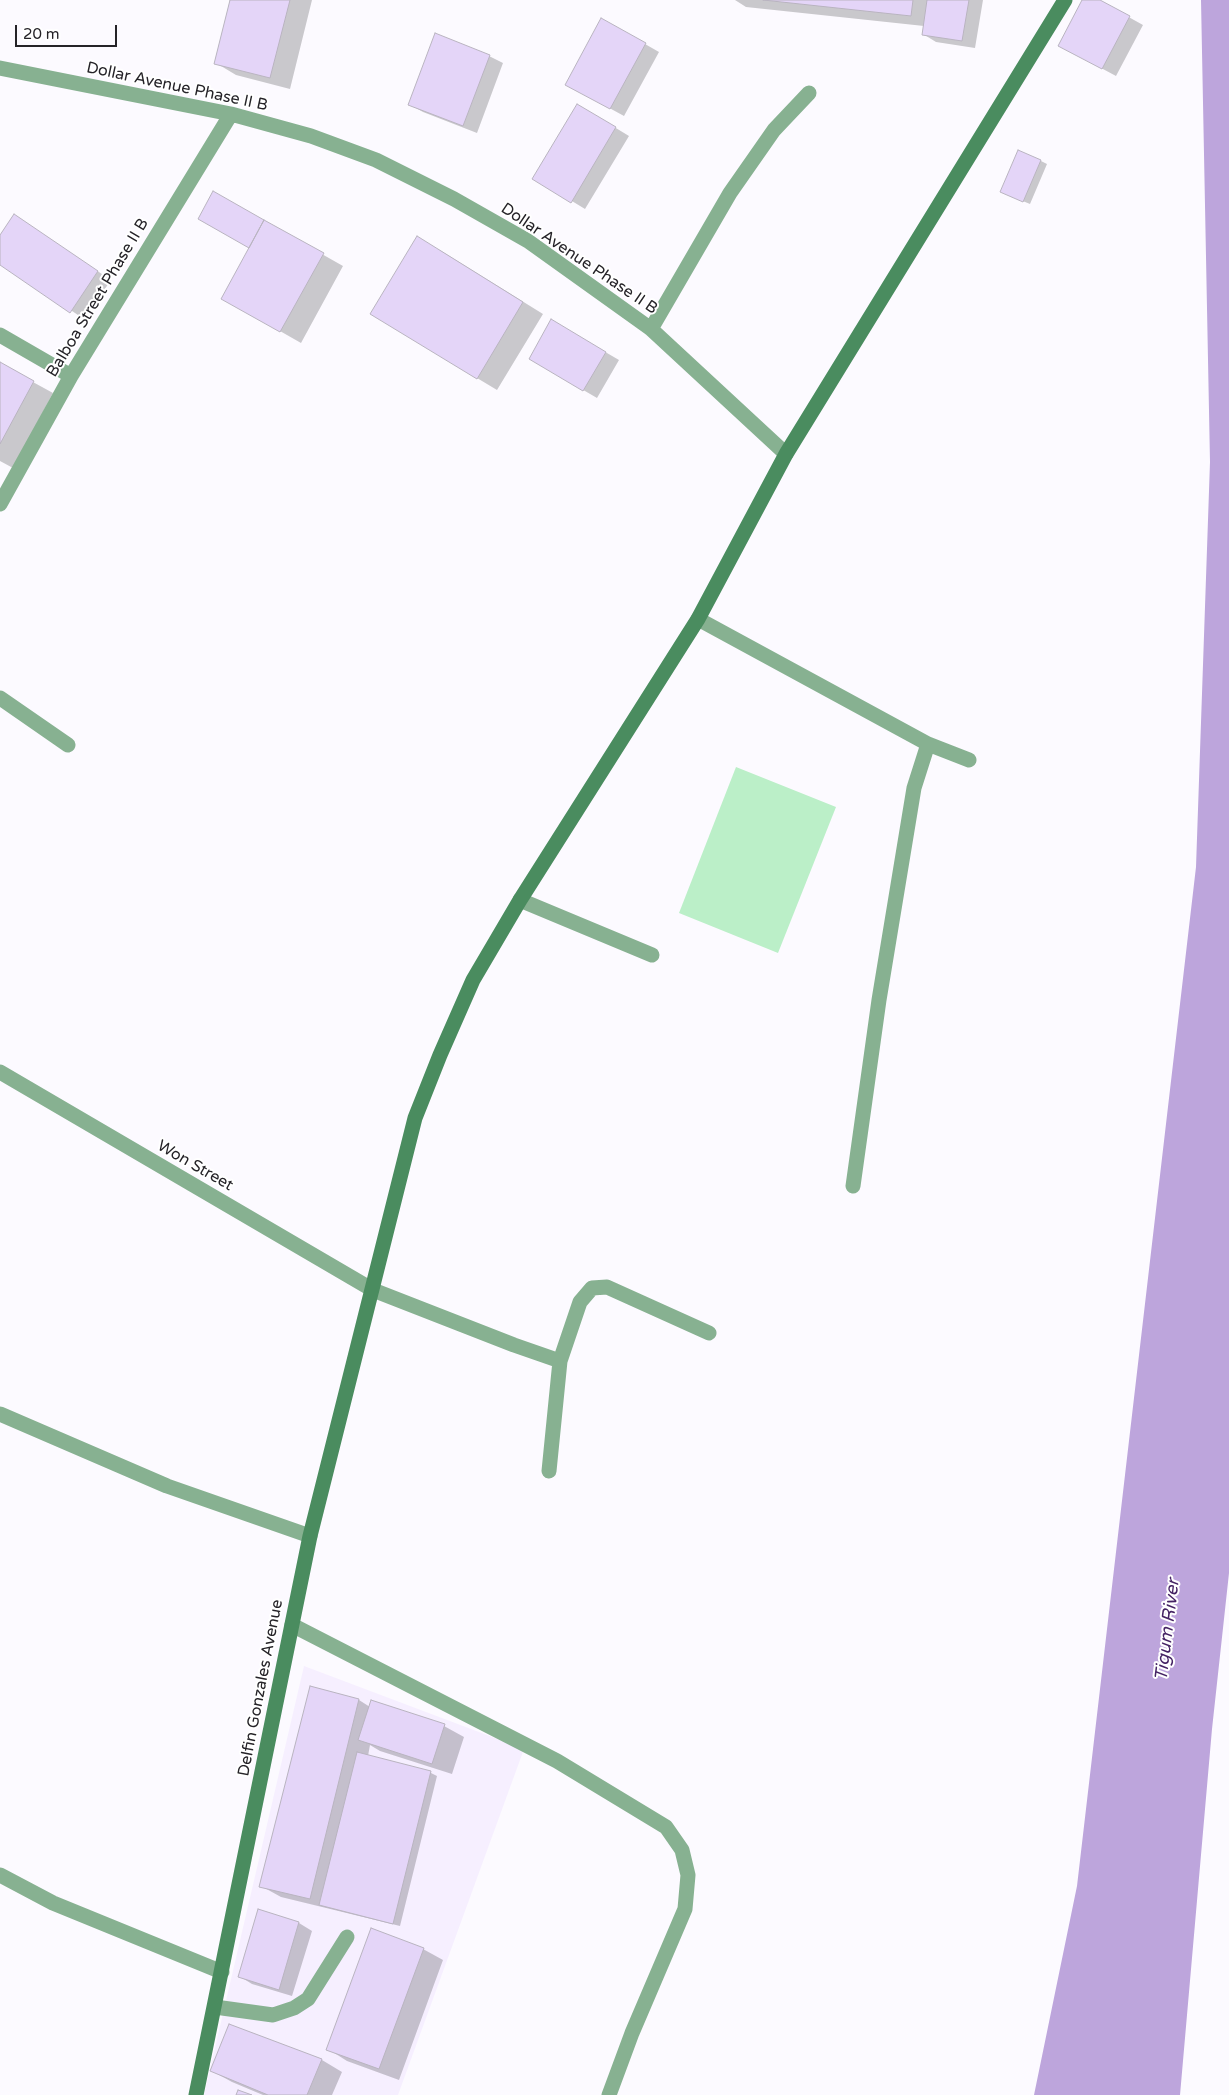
<!DOCTYPE html>
<style>
body{margin:0}
#map{position:relative;width:1229px;height:2095px;overflow:hidden;background:#fcfaff;font-family:"Varela Round",sans-serif}
canvas{display:block}
.scale{position:absolute;left:15px;top:25px;width:102px;height:22px;box-sizing:border-box;border:2px solid #252328;border-top:0;padding-left:6px;font-size:15px;line-height:18px;white-space:nowrap;color:#252328;-webkit-text-stroke:4px #fff;paint-order:stroke}
</style>
<div id="map">
<canvas width="1229" height="2095"></canvas>
<div class="scale">20 m</div>
</div>
<script>
const c = document.querySelector('canvas').getContext('2d');
c.lineJoin = 'round';
function fill(path, color) {
  c.fillStyle = color;
  c.fill(path, 'evenodd');
}
function toPath(rows) {
  const path = new Path2D();
  for (const r of rows) {
    path.moveTo(r[0], r[1]);
    for (let i = 2; i < r.length; i += 2) path.lineTo(r[i], r[i + 1]);
  }
  return path;
}
function stroke(path, color, width, dash) {
  c.strokeStyle = color;
  c.lineWidth = width;
  c.lineCap = dash ? 'butt' : 'round';
  c.setLineDash(dash || []);
  c.stroke(path);
}
function label(font, color, halo, rows, align = 'center') {
  c.font = font + ' "Varela Round",sans-serif';
  c.lineWidth = 4;
  c.setLineDash([]);
  c.textBaseline = 'middle';
  c.strokeStyle = halo;
  c.fillStyle = color;
  for (const [text, x, y, turn = 0] of rows) {
    c.save();
    c.translate(x, y);
    c.rotate((+turn || 0) * Math.PI / 180);
    c.textAlign = isNaN(turn) ? turn : align;
    if (halo) c.strokeText(text, 0, 0);
    c.fillText(text, 0, 0);
    c.restore();
  }
}
const built = toPath([
 [304,1666,524,1749,398,2095,204,2095]
]);
const green = toPath([
 [736,767,836,807,778,953,679,913]
]);
const water = toPath([
 [1201,0,1229,0,1229,1573,1212,1729,1180,2095,1034,2095,1077,1886,1196,867,1210,462]
]);
const shadow = toPath([
 [232,0,312,0,290,89,236,75,216,63],
 [735,0,983,0,975,48,936,42,923,34,924,26,746,7],
 [1084,0,1098,0,1143,25,1116,76,1073,53],
 [645,44,659,52,624,116,580,92],
 [489,56,503,63,477,133,423,112,409,104],
 [578,105,629,136,585,209,534,178],
 [1041,161,1047,164,1030,204,1008,195],
 [214,193,343,266,301,343,222,298,250,248],
 [14,216,111,280,84,319,0,263,0,237],
 [438,249,543,314,497,390,477,378],
 [552,321,619,360,597,398,530,359],
 [0,364,53,393,13,468,0,461],
 [311,1688,359,1700,370,1707,444,1726,464,1737,452,1774,380,1751,370,1745,368,1756,431,1773,437,1776,400,1926,281,1897,261,1886],
 [259,1911,299,1923,312,1931,292,1996,252,1984,239,1976],
 [423,1949,443,1960,399,2080,347,2061,328,2049],
 [230,2026,322,2060,342,2072,332,2095,263,2095,232,2082,212,2071]
]);
const building = toPath([
 [230,0,290,0,270,78,214,64,230,0],
 [763,0,913,0,911,16,763,0],
 [927,0,969,0,962,41,922,35,927,0],
 [1082,0,1100,0,1130,16,1102,69,1058,46,1082,0],
 [601,18,646,43,610,109,565,85,601,18],
 [435,33,490,55,463,126,408,105,435,33],
 [577,104,616,127,571,203,532,179,577,104],
 [1018,150,1041,160,1023,202,1000,192,1018,150],
 [213,191,264,220,249,248,198,219,213,191],
 [14,214,98,271,70,313,0,265,0,235,14,214],
 [264,220,324,253,280,332,221,299,264,220],
 [417,236,523,302,477,379,370,314,417,236],
 [551,319,606,352,583,391,529,359,551,319],
 [0,362,34,381,0,444,0,362],
 [310,1686,359,1699,310,1899,259,1887,310,1686],
 [371,1700,445,1724,432,1764,358,1740,371,1700],
 [357,1752,431,1771,393,1924,319,1905,357,1752],
 [258,1909,299,1922,279,1990,238,1977,258,1909],
 [371,1928,424,1948,379,2069,326,2050,371,1928],
 [229,2024,322,2059,307,2095,268,2095,210,2071,229,2024],
 [238,2090,252,2095,236,2095,238,2090]
]);
const lane = toPath([
 [520,900,652,955],
 [215,2007,273,2015,294,2008,308,1999,347,1937]
]);
const street = toPath([
 [0,68,231,114,311,136,376,160,454,199,528,241,651,329,786,454],
 [651,329,730,193,774,130,809,93],
 [0,335,71,376],
 [0,504,71,376,231,114],
 [698,619,928,744,914,788,879,1000,853,1186],
 [0,698,68,745],
 [928,744,969,760],
 [0,1072,373,1290,514,1345,560,1361,580,1302,592,1288,607,1287,709,1333],
 [0,1414,167,1486,310,1536],
 [549,1471,560,1361],
 [292,1625,557,1761,666,1827,682,1850,688,1875,685,1909,632,2033,609,2095],
 [0,1875,53,1903,222,1972]
]);
const secondary = toPath([
 [196,2095,310,1536,415,1118,440,1055,473,980,520,900,698,619,786,454,1065,0]
]);
const streetNames = [
 ["Dollar Avenue Phase II B",177,87,12],
 ["Dollar Avenue Phase II B",579,259,34],
 ["Balboa Street Phase II B",98,298,-59],
 ["Won Street",195,1166,30],
 ["Delfin Gonzales Avenue",261,1688,-79]
];
const waterNames = [
 ["Tigum River",1168,1630,-83]
];
fill(built, '#f6efff');
fill(green, '#bbefc8');
fill(water, '#bda5dc');
fill(shadow, '#0003');
fill(building, '#e4d5f8');
stroke(building, '#b9b4c0', 1);
stroke(lane, '#87b191', 15);
stroke(street, '#87b191', 15);
stroke(secondary, '#4a8c5f', 15);
label('16px', '#252328', '#fff', streetNames);
label('italic 18px', '#452364', '#fff', waterNames);
</script>
